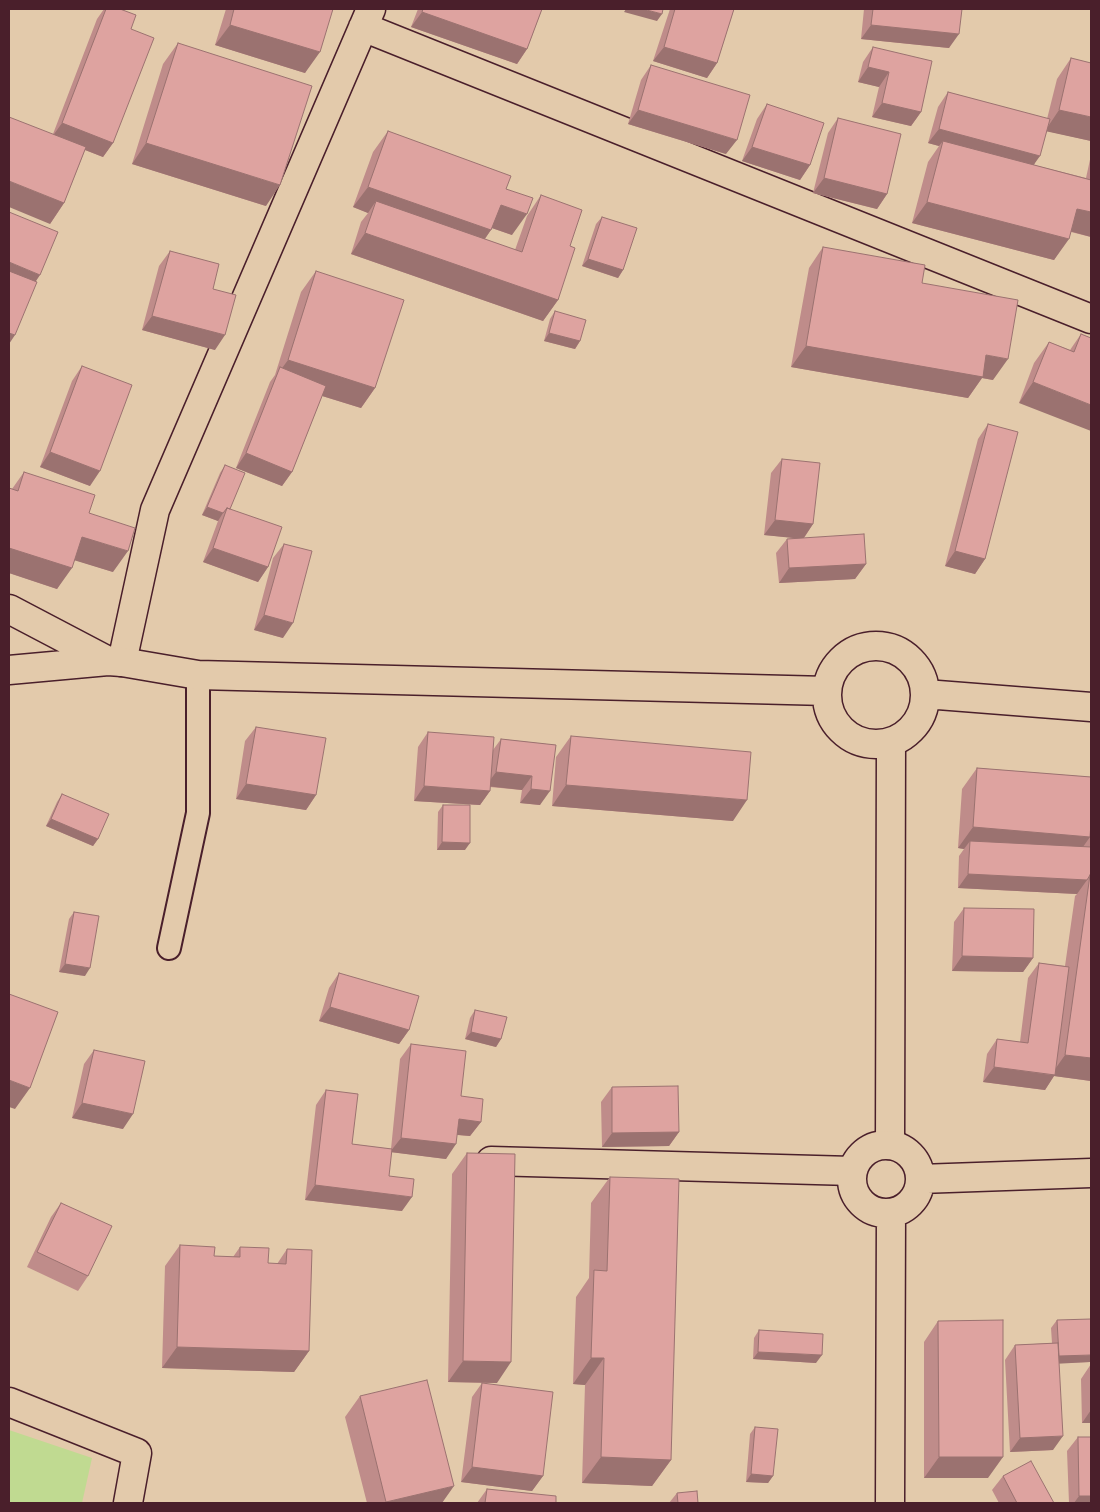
<!DOCTYPE html>
<style>
body{margin:0}
#map{position:relative;width:1100px;height:1512px;overflow:hidden;background:#e3caab;font-family:Mynerve,sans-serif}
canvas{display:block}
.frame{position:absolute;inset:0;border:10px solid #4a1f2b;pointer-events:none}
</style>
<div id="map">
<canvas width="1100" height="1512"></canvas>
<div class="frame"></div>
</div>
<script>
const c = document.querySelector('canvas').getContext('2d');
c.lineJoin = 'round';
function fill(path, color) {
  c.fillStyle = color;
  c.fill(path, 'evenodd');
}
function toPath(rows) {
  const path = new Path2D();
  for (const r of rows) {
    if (r.length === 3) {
      path.moveTo(r[0] + r[2], r[1]);
      path.arc(r[0], r[1], r[2], 0, 2 * Math.PI);
      continue;
    }
    path.moveTo(r[0], r[1]);
    for (let i = 2; i < r.length; i += 2) path.lineTo(r[i], r[i + 1]);
  }
  return path;
}
function stroke(path, color, width, dash) {
  c.strokeStyle = color;
  c.lineWidth = width;
  c.lineCap = dash ? 'butt' : 'round';
  c.setLineDash(dash || []);
  c.stroke(path);
}
const green = toPath([
 [9,1430,92,1458,82,1503,9,1503]
]);
const lane = toPath([
 [169,948,198,813,198,675]
]);
const street = toPath([
 [363,27,1091,319],
 [122,662,155,510,371,9],
 [491,1161,852,1171],
 [9,1402,137,1453,128,1503]
]);
const secondary = toPath([
 [9,609,108,661],
 [876,695,49],
 [9,670,108,661,122,662,198,675,827,691],
 [925,694,1091,707],
 [890,1145,891,742]
]);
const primary = toPath([
 [886,1179,34],
 [920,1179,1091,1173],
 [890,1503,891,1213]
]);
const wall = toPath([
 [104,9,120,9,131,29,113,143,103,157,85,150,64,203,50,224,53,134,97,19],
 [226,9,333,9,305,73,215,45],
 [418,9,542,9,527,49,517,64,411,27],
 [670,9,734,9,717,63,707,78,653,61],
 [864,9,962,9,949,48,861,39],
 [178,43,266,206,132,164,163,64],
 [873,47,921,112,911,126,872,117,879,87,858,82,863,62],
 [1071,58,1091,141,1047,131,1034,165,1086,178,1091,155,1091,237,1071,232,1054,260,912,223,928,162,939,146,928,143,938,107,948,92,1047,119,1057,79],
 [651,65,726,154,628,124,641,80],
 [767,104,810,165,800,180,742,161,757,119],
 [838,118,887,194,877,209,813,193,828,133],
 [388,131,506,189,512,235,492,228,485,239,515,250,527,216,541,195,570,246,558,300,543,321,351,254,361,222,368,213,353,207,373,152],
 [602,217,623,270,618,278,582,266,596,224],
 [823,247,922,283,993,380,982,378,968,398,791,367,809,268],
 [170,251,213,289,215,350,142,330,159,266],
 [316,271,375,388,361,408,322,396,292,472,282,486,236,468,270,382,275,375,301,292],
 [555,311,580,341,575,349,544,341,550,319],
 [1081,334,1091,338,1019,403,1034,363,1049,342,1070,350],
 [82,366,90,486,40,467,72,381],
 [988,424,985,559,975,574,945,566,978,439],
 [782,459,813,524,804,538,866,564,855,579,779,583,776,553,787,539,796,538,764,535,771,473],
 [225,465,230,509,268,567,258,582,203,562,218,521,202,515,220,473],
 [24,472,89,513,113,572,75,560,57,589,9,573,9,488,12,489],
 [284,544,283,638,254,630,273,558],
 [256,727,316,795,306,810,236,799,245,741],
 [428,732,493,750,501,739,556,745,540,805,520,803,522,790,490,787,490,791,480,805,414,801,418,747],
 [571,736,733,821,552,806,556,757],
 [977,768,1091,777,1091,1081,1054,1076,1045,1090,983,1082,987,1054,997,1039,1020,1042,1028,978,1039,963,1065,966,1075,896,1077,894,958,888,959,856,964,849,958,848,962,789],
 [62,794,98,839,93,846,46,826,57,802],
 [443,805,465,850,437,850,438,812],
 [964,908,1033,958,1023,972,952,971,954,922],
 [74,912,85,976,59,972,69,919],
 [339,973,409,1030,399,1044,319,1021,329,988],
 [475,1010,501,1039,496,1047,465,1039,470,1018],
 [411,1044,461,1096,481,1122,470,1136,457,1135,446,1159,391,1152,389,1176,402,1211,305,1200,316,1105,326,1090,352,1144,391,1149,400,1059],
 [94,1050,123,1129,72,1118,84,1064],
 [612,1087,679,1132,669,1146,602,1147,601,1102],
 [467,1153,497,1383,448,1382,452,1174],
 [610,1177,671,1460,652,1486,582,1483,585,1385,573,1384,576,1297,589,1278,591,1203],
 [61,1203,88,1276,78,1291,27,1267,51,1217],
 [180,1245,214,1256,233,1257,240,1247,268,1263,277,1264,287,1249,309,1351,294,1372,162,1368,165,1266],
 [1057,1320,1090,1362,1059,1363,1053,1450,1010,1452,1005,1360,1015,1345,1052,1343,1051,1328],
 [938,1321,988,1478,924,1478,924,1342],
 [759,1330,816,1363,753,1359,754,1338],
 [1091,1364,1091,1423,1082,1423,1081,1379],
 [482,1383,543,1476,532,1491,461,1482,472,1397],
 [360,1396,442,1503,367,1503,345,1417],
 [755,1427,773,1476,768,1483,746,1482,750,1434],
 [1078,1437,1091,1503,1069,1503,1067,1451],
 [1003,1476,1054,1503,999,1503,992,1490],
 [487,1489,556,1503,477,1503],
 [677,1493,698,1503,669,1503]
]);
const shadedWall = toPath([
 [626,9,643,9,662,14,657,21,624,12],
 [422,12,527,49,517,64,411,27],
 [230,25,320,52,305,73,215,45],
 [871,25,959,34,949,48,861,39],
 [664,47,717,63,707,78,653,61],
 [868,67,889,72,879,87,858,82],
 [882,103,921,112,911,126,872,117],
 [638,110,737,140,726,154,628,124],
 [1059,110,1091,117,1091,141,1045,131],
 [62,123,113,143,103,157,52,137],
 [939,129,1040,156,1030,170,943,141,939,146,928,143],
 [146,143,280,185,266,206,132,164],
 [752,147,810,165,800,180,742,161],
 [824,178,887,194,877,209,813,193],
 [9,181,64,203,50,224,9,207],
 [368,187,491,230,476,251,376,201,368,213,353,207],
 [927,202,1069,239,1054,260,912,223],
 [501,205,527,214,512,235,486,226],
 [1077,209,1091,212,1091,237,1062,229],
 [365,233,558,300,543,321,351,254],
 [588,259,623,270,618,278,582,266],
 [9,262,40,275,26,296,9,289],
 [152,316,225,335,215,350,142,330],
 [9,333,15,335,9,344],
 [549,333,580,341,575,349,544,341],
 [806,346,986,355,1008,359,993,380,982,378,968,398,791,367],
 [288,360,375,388,361,408,274,381,277,375],
 [1033,382,1091,405,1091,431,1019,403],
 [50,452,100,471,90,486,40,467],
 [246,453,292,472,282,486,236,468],
 [207,507,223,513,218,521,202,515],
 [775,520,813,524,803,539,764,535],
 [82,537,128,551,113,572,67,558],
 [9,548,72,568,57,589,9,573],
 [213,548,268,567,258,582,203,562],
 [955,551,985,559,975,574,945,566],
 [866,564,855,579,779,583,789,568],
 [264,615,293,623,283,638,254,630],
 [496,772,532,776,522,790,486,786],
 [246,784,316,795,306,810,236,799],
 [566,785,747,800,733,821,552,806],
 [424,786,490,791,480,805,414,801],
 [531,789,550,791,540,805,520,803],
 [51,819,98,839,93,846,46,826],
 [973,827,1090,837,1075,858,970,841,964,849,958,848],
 [442,842,470,843,465,850,437,850],
 [968,874,1087,880,1077,894,958,888],
 [962,956,1033,958,1023,972,952,971],
 [65,964,90,968,85,976,59,972],
 [330,1007,409,1030,399,1044,319,1021],
 [471,1032,501,1039,496,1047,465,1039],
 [1065,1055,1091,1058,1091,1081,1054,1076,1045,1090,983,1082,994,1067,1051,1075],
 [9,1080,30,1088,15,1109,9,1107],
 [82,1103,133,1114,123,1129,72,1118],
 [459,1119,481,1122,470,1136,448,1134],
 [679,1132,669,1146,602,1147,612,1133],
 [401,1138,456,1144,446,1159,390,1152],
 [315,1185,412,1197,402,1211,305,1200],
 [177,1347,309,1351,294,1372,162,1368],
 [758,1352,822,1355,816,1363,753,1359],
 [1091,1355,1091,1360,1090,1362,1053,1364,1059,1356],
 [591,1358,604,1358,585,1385,573,1384],
 [463,1361,511,1362,497,1383,448,1382],
 [1091,1410,1091,1423,1082,1423],
 [1063,1436,1053,1450,1010,1452,1020,1438],
 [601,1457,671,1460,652,1486,582,1483],
 [939,1457,1003,1457,988,1478,924,1478],
 [472,1467,543,1476,532,1491,461,1482],
 [751,1474,773,1476,768,1483,746,1482],
 [454,1486,442,1503,386,1503,386,1502],
 [1079,1496,1091,1496,1091,1503,1074,1503]
]);
const building = toPath([
 [106,9,120,9,136,15,131,29,154,38,113,143,62,123,106,9],
 [234,9,333,9,320,52,230,25,234,9],
 [423,9,542,9,527,49,422,12,423,9],
 [643,9,663,9,662,14,643,9],
 [675,9,734,9,717,63,664,47,675,9],
 [873,9,962,9,959,34,871,25,873,9],
 [178,43,312,86,280,185,146,143,178,43],
 [873,47,932,61,921,112,882,103,889,72,868,67,873,47],
 [1071,58,1091,63,1091,117,1059,110,1071,58],
 [651,65,750,95,737,140,638,110,651,65],
 [948,92,1050,119,1040,156,939,129,948,92],
 [767,104,824,123,810,165,752,147,767,104],
 [9,117,86,147,64,203,9,181,9,117],
 [838,118,901,134,887,194,824,178,838,118],
 [388,131,511,176,506,189,533,198,527,214,501,205,491,230,368,187,388,131],
 [943,141,1091,180,1091,212,1077,209,1069,239,927,202,943,141],
 [541,195,582,210,570,246,575,248,558,300,365,233,376,201,522,252,541,195],
 [9,212,58,232,40,275,9,262,9,212],
 [602,217,637,228,623,270,588,259,602,217],
 [823,247,925,265,922,283,1018,300,1008,359,986,355,983,377,806,346,823,247],
 [170,251,219,264,213,289,236,295,225,335,152,316,170,251],
 [9,271,37,282,15,335,9,333,9,271],
 [316,271,404,300,375,388,288,360,316,271],
 [555,311,586,320,580,341,549,333,555,311],
 [1081,334,1091,338,1091,405,1033,382,1049,342,1074,352,1081,334],
 [82,366,132,385,100,471,50,452,82,366],
 [280,367,326,386,292,472,246,453,280,367],
 [988,424,1018,432,985,559,955,551,988,424],
 [782,459,820,463,813,524,775,520,782,459],
 [225,465,245,473,230,509,227,508,223,513,207,507,225,465],
 [24,472,95,495,89,513,135,528,128,551,82,537,72,568,9,548,9,488,18,491,24,472],
 [227,508,282,527,268,567,213,548,227,508],
 [864,534,866,564,789,568,787,539,864,534],
 [284,544,312,551,293,623,264,615,284,544],
 [256,727,326,738,316,795,246,784,256,727],
 [428,732,494,737,490,791,424,786,428,732],
 [571,736,751,752,747,800,566,785,571,736],
 [501,739,556,745,550,791,531,789,532,776,496,772,501,739],
 [977,768,1091,777,1091,823,1090,837,973,827,977,768],
 [62,794,109,814,98,839,51,819,62,794],
 [443,805,470,805,470,843,442,842,443,805],
 [970,841,1091,847,1091,876,1090,875,1087,880,968,874,970,841],
 [1090,875,1091,876,1091,1058,1065,1055,1090,875],
 [964,908,1034,909,1033,958,962,956,964,908],
 [74,912,99,916,90,968,65,964,74,912],
 [1039,963,1069,967,1055,1075,994,1067,997,1039,1028,1043,1039,963],
 [339,973,419,996,409,1030,330,1007,339,973],
 [9,994,58,1012,30,1088,9,1080,9,994],
 [475,1010,507,1017,501,1039,471,1032,475,1010],
 [411,1044,466,1051,461,1096,483,1099,481,1122,459,1119,456,1144,401,1138,411,1044],
 [94,1050,145,1061,133,1114,82,1103,94,1050],
 [678,1086,679,1132,612,1133,612,1087,678,1086],
 [326,1090,358,1094,352,1144,392,1149,389,1176,414,1179,412,1197,315,1185,326,1090],
 [467,1153,515,1154,511,1362,463,1361,467,1153],
 [610,1177,679,1179,671,1460,601,1457,604,1358,591,1358,594,1270,607,1271,610,1177],
 [61,1203,112,1226,88,1276,37,1252,61,1203],
 [180,1245,215,1247,214,1256,240,1257,240,1247,269,1248,268,1263,286,1264,287,1249,312,1250,309,1351,177,1347,180,1245],
 [1091,1319,1091,1355,1059,1356,1057,1320,1091,1319],
 [1003,1320,1003,1457,939,1457,938,1321,1003,1320],
 [759,1330,823,1334,822,1355,758,1352,759,1330],
 [1058,1343,1063,1436,1020,1438,1015,1345,1058,1343],
 [427,1380,454,1486,386,1502,360,1396,427,1380],
 [482,1383,553,1392,543,1476,472,1467,482,1383],
 [755,1427,778,1429,773,1476,751,1474,755,1427],
 [1078,1437,1091,1437,1091,1496,1079,1496,1078,1437],
 [1031,1461,1054,1503,1017,1503,1003,1476,1031,1461],
 [487,1489,556,1496,556,1503,485,1503,487,1489],
 [697,1491,698,1503,678,1503,677,1493,697,1491]
]);
fill(green, '#c0da91');
stroke(lane, '#4a1f2b', 26);
stroke(street, '#4a1f2b', 31);
stroke(secondary, '#4a1f2b', 31);
stroke(primary, '#4a1f2b', 31);
stroke(lane, '#e3caab', 22);
stroke(street, '#e3caab', 28);
stroke(secondary, '#e3caab', 28);
stroke(primary, '#e3caab', 28);
fill(wall, '#bf8c8a');
fill(shadedWall, '#9b7270');
fill(building, '#dea3a0');
stroke(building, '#9b7270', 1);
</script>
